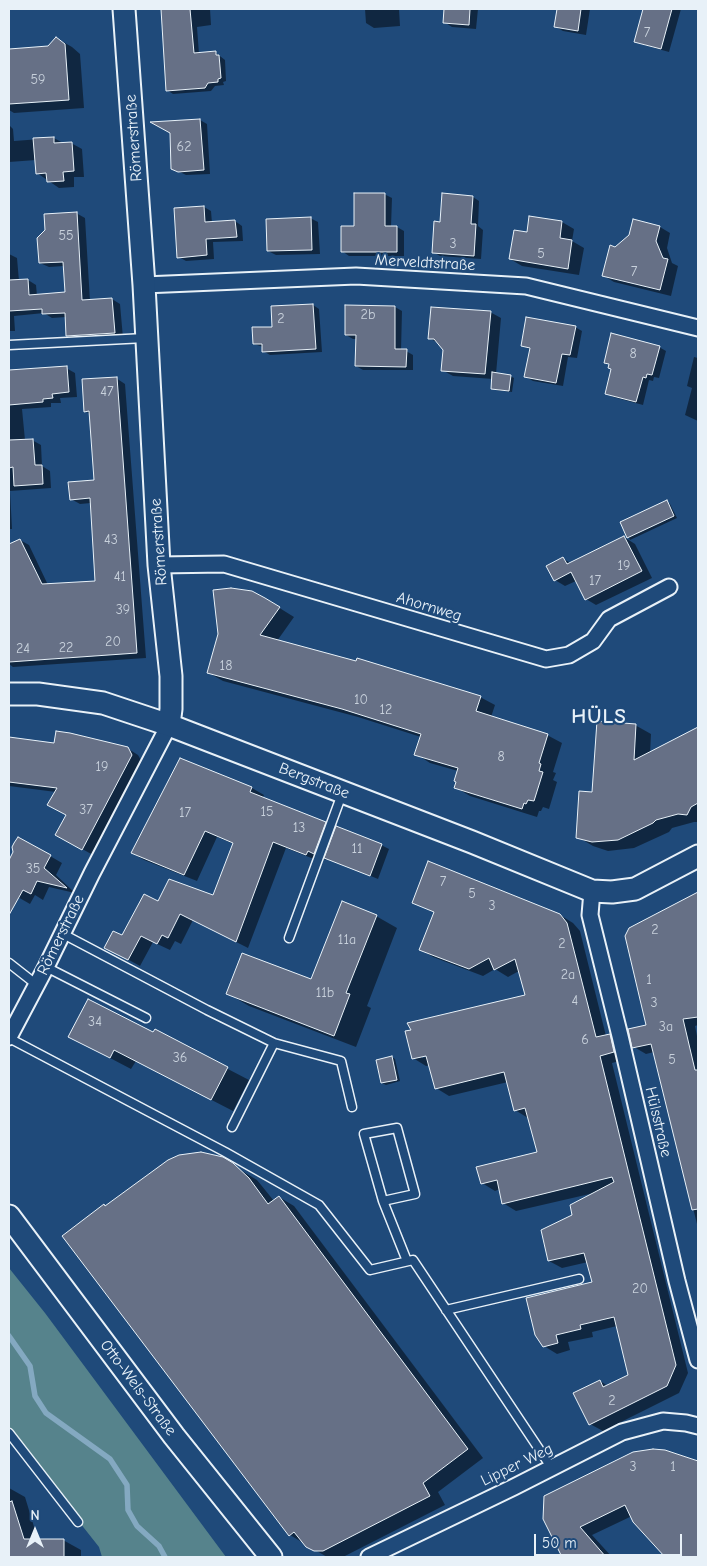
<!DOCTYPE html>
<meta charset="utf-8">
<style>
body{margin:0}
#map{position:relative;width:707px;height:1566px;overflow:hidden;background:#1f4a7a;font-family:"Comic Neue",sans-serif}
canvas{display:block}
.frame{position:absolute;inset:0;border:10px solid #e8f1f8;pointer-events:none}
.north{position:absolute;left:10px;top:1506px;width:50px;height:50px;-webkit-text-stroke:4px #1f4a7a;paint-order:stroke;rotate:0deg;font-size:14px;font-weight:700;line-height:20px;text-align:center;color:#e8f1f8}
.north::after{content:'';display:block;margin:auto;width:18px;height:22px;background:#e8f1f8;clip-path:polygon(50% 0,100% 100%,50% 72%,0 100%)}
.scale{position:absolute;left:534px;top:1534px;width:148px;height:22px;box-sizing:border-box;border:2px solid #e8f1f8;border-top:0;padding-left:6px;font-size:15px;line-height:18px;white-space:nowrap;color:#e8f1f8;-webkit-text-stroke:4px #1f4a7a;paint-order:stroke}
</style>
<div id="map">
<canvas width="707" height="1566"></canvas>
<div class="frame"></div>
<div class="north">N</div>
<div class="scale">50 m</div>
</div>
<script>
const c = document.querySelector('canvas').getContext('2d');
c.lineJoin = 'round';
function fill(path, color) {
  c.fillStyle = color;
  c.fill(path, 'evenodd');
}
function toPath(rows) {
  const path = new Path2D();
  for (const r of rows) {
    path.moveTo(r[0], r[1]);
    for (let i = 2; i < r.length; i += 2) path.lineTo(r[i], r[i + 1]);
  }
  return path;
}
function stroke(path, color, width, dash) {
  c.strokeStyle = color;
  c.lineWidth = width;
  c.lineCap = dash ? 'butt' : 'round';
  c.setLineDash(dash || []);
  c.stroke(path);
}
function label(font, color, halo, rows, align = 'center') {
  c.font = font + ' "Comic Neue",sans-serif';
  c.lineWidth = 4.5;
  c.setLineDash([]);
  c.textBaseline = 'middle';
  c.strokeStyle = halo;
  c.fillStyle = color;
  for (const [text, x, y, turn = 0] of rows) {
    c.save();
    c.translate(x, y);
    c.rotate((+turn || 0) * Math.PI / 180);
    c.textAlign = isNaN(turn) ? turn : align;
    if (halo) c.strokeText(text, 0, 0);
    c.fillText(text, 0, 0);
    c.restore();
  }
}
const green = toPath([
 [9,1268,45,1313,226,1557,102,1557,99,1547,9,1433]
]);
const shadow = toPath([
 [161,9,210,9,211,25,197,27,199,54,216,53,225,60,226,81,223,82,224,85,215,86,211,91,173,94,167,90],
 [365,9,399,9,400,26,374,28,366,23],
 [445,9,478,9,476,29,452,27,444,22],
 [558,9,590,9,586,35,563,31,556,27],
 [644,9,681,9,669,52,644,45,636,41],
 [56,38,72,47,80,54,84,108,14,113,9,110,9,50,48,47],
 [200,120,207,124,210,174,186,175,172,168],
 [9,125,13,129,14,141,54,138,63,143,71,143,82,149,84,177,74,177,74,187,59,188,37,173,36,160,9,162],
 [384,194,392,198,391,227,397,227,404,231,404,256,349,256,342,251,355,227],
 [473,197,479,201,478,226,483,230,481,259,440,256,433,252,441,223],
 [204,207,211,211,212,223,235,221,242,226,243,241,213,242,214,259,186,261,179,257],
 [76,213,85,218,90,301,112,299,120,304,123,338,76,341,68,336,66,317,52,318,44,313,14,316,15,331,9,331,9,254,17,258,19,281,28,280,36,285,37,296,66,293,64,266,49,267,40,263],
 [310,218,318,222,320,254,276,255,268,251],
 [530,218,562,222,574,229,572,241,584,248,579,275,522,266,510,259,528,234],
 [634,221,660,227,670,233,667,248,672,263,678,266,671,296,614,282,604,276,616,248,630,236],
 [313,305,319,309,322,352,270,355,263,351,263,347,254,344,273,329],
 [395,307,402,311,401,351,406,351,413,355,413,370,363,370,356,366,357,339,353,339,346,335],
 [490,312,501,318,496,374,510,376,514,378,512,392,496,390,492,388,493,379,453,376,442,370,444,349,440,344,429,338],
 [575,327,582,331,577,358,568,357,563,386,533,381,526,377,531,350,522,345],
 [659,347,666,351,659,378,654,377,653,381,649,380,643,405,613,397,606,393,612,369,610,365,605,362],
 [694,357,698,358,698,421,685,415,692,388,687,386],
 [66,368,75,373,77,397,60,398,61,403,51,403,51,407,22,409,25,440,32,440,41,445,42,466,50,471,51,488,10,491,12,529,9,529,9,372],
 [116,378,125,384,146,658,13,667,9,664,9,545,20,540,29,545,48,585,97,582,91,503,80,504,71,499,95,482,90,414,85,411],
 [667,502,670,504,677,518,630,540,621,523],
 [624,537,635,544,652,578,596,605,586,599,576,581,565,586,555,580,563,559,571,563],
 [265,599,294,617,277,641,480,697,495,705,491,717,547,735,562,743,553,772,556,773,553,780,557,782,549,809,543,807,541,811,539,811,537,817,470,796,455,787,458,771,430,763,416,754,421,737,358,717,223,681,209,673],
 [635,725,651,734,650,754,698,729,698,822,694,822,672,828,669,832,634,848,608,851,593,846,578,837,593,793],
 [9,738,56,745,127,748,138,755,142,762,93,855,57,835,68,815,56,792,9,786],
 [180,760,252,788,264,795,262,799,325,823,336,829,381,845,389,849,378,879,327,858,326,860,320,857,319,861,286,848,248,948,193,920,181,944,175,941,170,950,153,942,140,966,118,954,123,937,158,903,214,897,234,844,217,837,197,881,144,860,132,853],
 [15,852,50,856,62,863,56,875,75,893,49,887,43,900,35,895,30,904,9,892,9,863],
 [698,894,698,1025,695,1026,698,1041,698,1228,654,1052,646,1054,634,1047,648,1026,630,929],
 [414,902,560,915,573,923,580,931,606,1036,610,1035,623,1042,627,1059,612,1063,688,1373,679,1393,603,1431,590,1424,600,1381,608,1386,629,1375,617,1326,592,1332,593,1337,568,1342,570,1350,557,1354,544,1346,593,1283,588,1262,562,1268,549,1261,573,1215,594,1193,516,1211,503,1203,500,1189,495,1191,482,1183,538,1153,528,1118,515,1110,508,1082,449,1096,436,1088,430,1065,426,1066,413,1058,526,996,519,971,508,977,495,969,483,976,433,957,420,949,435,913],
 [422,1055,432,1055,422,1058],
 [376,916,397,928,367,1006,371,1008,356,1047,249,1006,227,993,312,981],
 [155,1031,249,1080,233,1111,136,1061,131,1069,91,1048,154,1034],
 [392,1057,395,1059,400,1081,386,1085,382,1083],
 [222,1159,257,1180,274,1201,279,1197,294,1206,483,1458,438,1492,445,1505,343,1557,327,1557,290,1535,106,1207],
 [664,1451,698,1462,698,1557,666,1557,634,1521,632,1516,592,1535,612,1557,563,1557,544,1518],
 [9,1488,25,1497,38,1540,63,1540,81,1550,81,1557,9,1557]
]);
const stream = toPath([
 [9,1336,30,1366,35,1396,46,1413,110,1459,127,1485,128,1510,137,1526,159,1546,165,1557]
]);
const building = toPath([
 [161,9,190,9,194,53,216,51,216,55,219,55,221,78,218,79,218,82,208,83,205,88,166,91,161,9],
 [444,9,470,9,469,25,443,23,444,9],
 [557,9,581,9,578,31,554,27,557,9],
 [643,9,672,9,661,49,634,42,643,9],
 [56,37,65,44,69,100,9,104,9,49,48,46,56,37],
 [200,119,204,170,178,172,171,169,170,133,150,122,200,119],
 [54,137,54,143,72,142,74,171,63,172,64,181,47,182,46,173,36,174,33,138,54,137],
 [354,193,385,193,385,226,397,226,397,252,341,252,341,226,354,226,354,193],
 [442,193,473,196,471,224,476,224,474,256,432,253,434,221,440,222,442,193],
 [204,206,205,222,235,220,237,237,206,239,207,255,177,258,174,208,204,206],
 [77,212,82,300,112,298,115,333,66,336,65,313,42,314,42,309,9,311,9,280,28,279,29,295,65,292,63,262,39,263,37,238,45,230,44,214,77,212],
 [529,216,562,221,560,238,572,240,568,269,509,259,514,230,527,232,529,216],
 [311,217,312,250,267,251,266,219,311,217],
 [633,219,660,226,656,241,663,258,668,259,660,290,602,276,610,245,615,247,629,235,633,219],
 [313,304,316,349,262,352,262,344,253,344,252,327,272,327,271,306,313,304],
 [345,305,395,306,395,349,407,349,406,367,355,366,356,335,345,335,345,305],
 [431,307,491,311,485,374,441,371,443,350,434,339,428,339,431,307],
 [526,317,576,326,570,355,562,354,556,383,524,377,530,348,521,346,526,317],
 [611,333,660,346,652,375,647,374,646,378,643,377,636,402,605,394,611,369,608,368,609,364,604,363,611,333],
 [67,366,69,392,52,394,53,398,43,399,43,402,9,405,9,370,67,366],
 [492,372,511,375,509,391,491,389,492,372],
 [117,377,137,653,9,662,9,544,20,539,42,584,95,581,90,498,70,500,68,482,94,480,89,411,84,412,82,379,117,377],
 [33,439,35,465,42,465,43,484,14,486,13,467,9,468,9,440,33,439],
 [667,500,674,516,627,538,620,522,667,500],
 [624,536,642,571,585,600,571,572,554,581,546,566,563,557,567,564,624,536],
 [231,588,252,591,265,598,280,607,260,635,356,661,357,658,481,696,476,711,548,734,539,763,541,764,539,771,543,772,534,801,528,800,526,804,524,803,522,809,454,788,456,782,454,781,458,768,414,755,421,734,342,709,207,673,218,634,213,590,231,588],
 [597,721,636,724,634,760,698,727,698,803,691,807,687,815,678,814,656,820,653,823,618,840,592,842,576,838,579,791,592,792,597,721],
 [56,731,70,733,128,747,132,755,82,850,55,835,66,815,47,805,57,788,9,782,9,737,54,743,56,731],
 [180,758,252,787,250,792,326,822,314,854,308,851,306,855,273,842,236,942,180,914,168,938,162,935,157,944,141,936,128,960,104,948,113,931,122,935,144,894,158,901,169,879,213,895,233,843,205,831,184,875,131,853,180,758],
 [336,826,382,844,370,876,324,858,336,826],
 [18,837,51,855,44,868,67,888,37,881,31,894,23,890,9,915,9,860,13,852,12,847,14,843,18,837],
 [428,861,560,914,567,923,596,1037,610,1034,614,1052,600,1056,676,1365,667,1386,589,1425,573,1393,600,1380,603,1387,628,1375,614,1317,580,1325,581,1329,556,1335,558,1343,543,1347,535,1335,526,1298,592,1282,584,1253,548,1261,541,1230,572,1215,570,1205,614,1182,612,1177,502,1204,497,1180,481,1184,476,1167,537,1152,525,1108,514,1111,504,1072,435,1089,426,1056,412,1059,405,1031,411,1030,407,1023,525,995,515,959,494,970,489,958,469,969,419,950,434,912,412,903,428,861],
 [698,892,698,1017,683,1019,695,1070,698,1070,698,1209,692,1210,651,1044,632,1048,628,1029,646,1025,625,936,629,928,698,892],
 [342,901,377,915,346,993,350,994,334,1036,226,994,242,953,311,979,342,901],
 [88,999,153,1032,155,1029,228,1067,211,1100,114,1050,110,1058,68,1037,88,999],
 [392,1056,397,1080,381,1083,376,1060,392,1056],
 [201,1152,223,1157,233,1163,249,1178,268,1204,279,1196,468,1449,423,1483,430,1496,323,1551,314,1551,306,1547,294,1532,289,1536,62,1236,104,1204,105,1206,168,1160,179,1155,201,1152],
 [653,1449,665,1450,698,1461,698,1557,665,1557,633,1522,625,1505,580,1527,606,1557,562,1557,543,1519,544,1496,633,1452,653,1449],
 [12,1501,24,1539,64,1539,64,1557,9,1557,9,1502,12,1501]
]);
const lane = toPath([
 [9,345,145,338],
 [63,934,207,1010,274,1043,341,1061,352,1107],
 [289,938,342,794],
 [9,963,37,985],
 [46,967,146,1018],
 [9,1038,225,1152,319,1205,370,1270,413,1260,551,1467],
 [232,1127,274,1043],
 [383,1201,415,1194,397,1128,364,1134,383,1201,407,1261],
 [446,1310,579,1279],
 [9,1433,78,1522]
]);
const street = toPath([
 [144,285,356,276,526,286,698,328],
 [159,565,224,564,546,659,569,655,593,641,609,619,669,587],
 [592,891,590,915,620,1036,677,1281,698,1360],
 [9,1037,46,967,92,873,169,725],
 [369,1557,514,1487,622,1432,663,1421,686,1423,698,1426]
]);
const secondary = toPath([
 [124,9,144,285,159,565,171,676,171,709,169,725],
 [9,694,38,694,103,703,169,725,472,842,592,891,612,892,635,889,698,856],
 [9,1216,174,1436,271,1557]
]);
const numberNames = [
 ["7",647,33],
 ["59",38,80],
 ["62",184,147],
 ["55",66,236],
 ["3",453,244],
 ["5",541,254],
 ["7",634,272],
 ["2b",368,315],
 ["2",281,319],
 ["8",633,354],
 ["47",107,392],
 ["43",111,540],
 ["19",624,566],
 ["41",120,577],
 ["17",595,581],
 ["39",123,610],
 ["20",113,642],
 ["22",66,648],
 ["24",23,649],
 ["18",226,666],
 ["10",361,700],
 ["12",386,710],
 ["8",501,757],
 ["19",102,767],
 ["37",86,810],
 ["15",267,812],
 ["17",185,813],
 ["13",299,828],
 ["11",357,849],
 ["35",33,869],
 ["7",443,882],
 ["5",472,894],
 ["3",492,906],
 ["2",655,930],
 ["11a",347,940],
 ["2",562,944],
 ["2a",568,975],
 ["1",649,980],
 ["11b",325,993],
 ["4",575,1001],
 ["3",654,1003],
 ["34",95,1022],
 ["3a",666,1027],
 ["6",585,1040],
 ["36",180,1058],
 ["5",672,1060],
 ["20",640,1289],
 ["2",612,1401],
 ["3",633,1467],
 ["1",673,1467]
];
const streetNames = [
 ["Römerstraße",134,138,-94],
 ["Merveldtstraße",425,263,3],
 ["Römerstraße",159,542,-94],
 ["Ahornweg",429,607,17],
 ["Bergstraße",314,781,21],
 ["Römerstraße",61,935,-64],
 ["Hülsstraße",658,1122,77],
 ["Otto-Wels-Straße",138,1388,53],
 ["Lipper Weg",517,1465,-26]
];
const districtNames = [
 ["HÜLS",599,717]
];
fill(green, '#56838c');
fill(shadow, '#0007');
stroke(stream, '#84a9c1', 5.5);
fill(building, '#667086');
stroke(building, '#e8f1f8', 1);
stroke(lane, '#e8f1f8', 11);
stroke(street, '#e8f1f8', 19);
stroke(secondary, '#e8f1f8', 25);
stroke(lane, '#1f4a7a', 8);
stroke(street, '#1f4a7a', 15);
stroke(secondary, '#1f4a7a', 21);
label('14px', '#c8d1dc', null, numberNames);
label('16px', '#e8f1f8', '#1f4a7a', streetNames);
c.letterSpacing = '1px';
label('bold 21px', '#e8f1f8', '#1f4a7a', districtNames);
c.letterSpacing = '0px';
</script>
